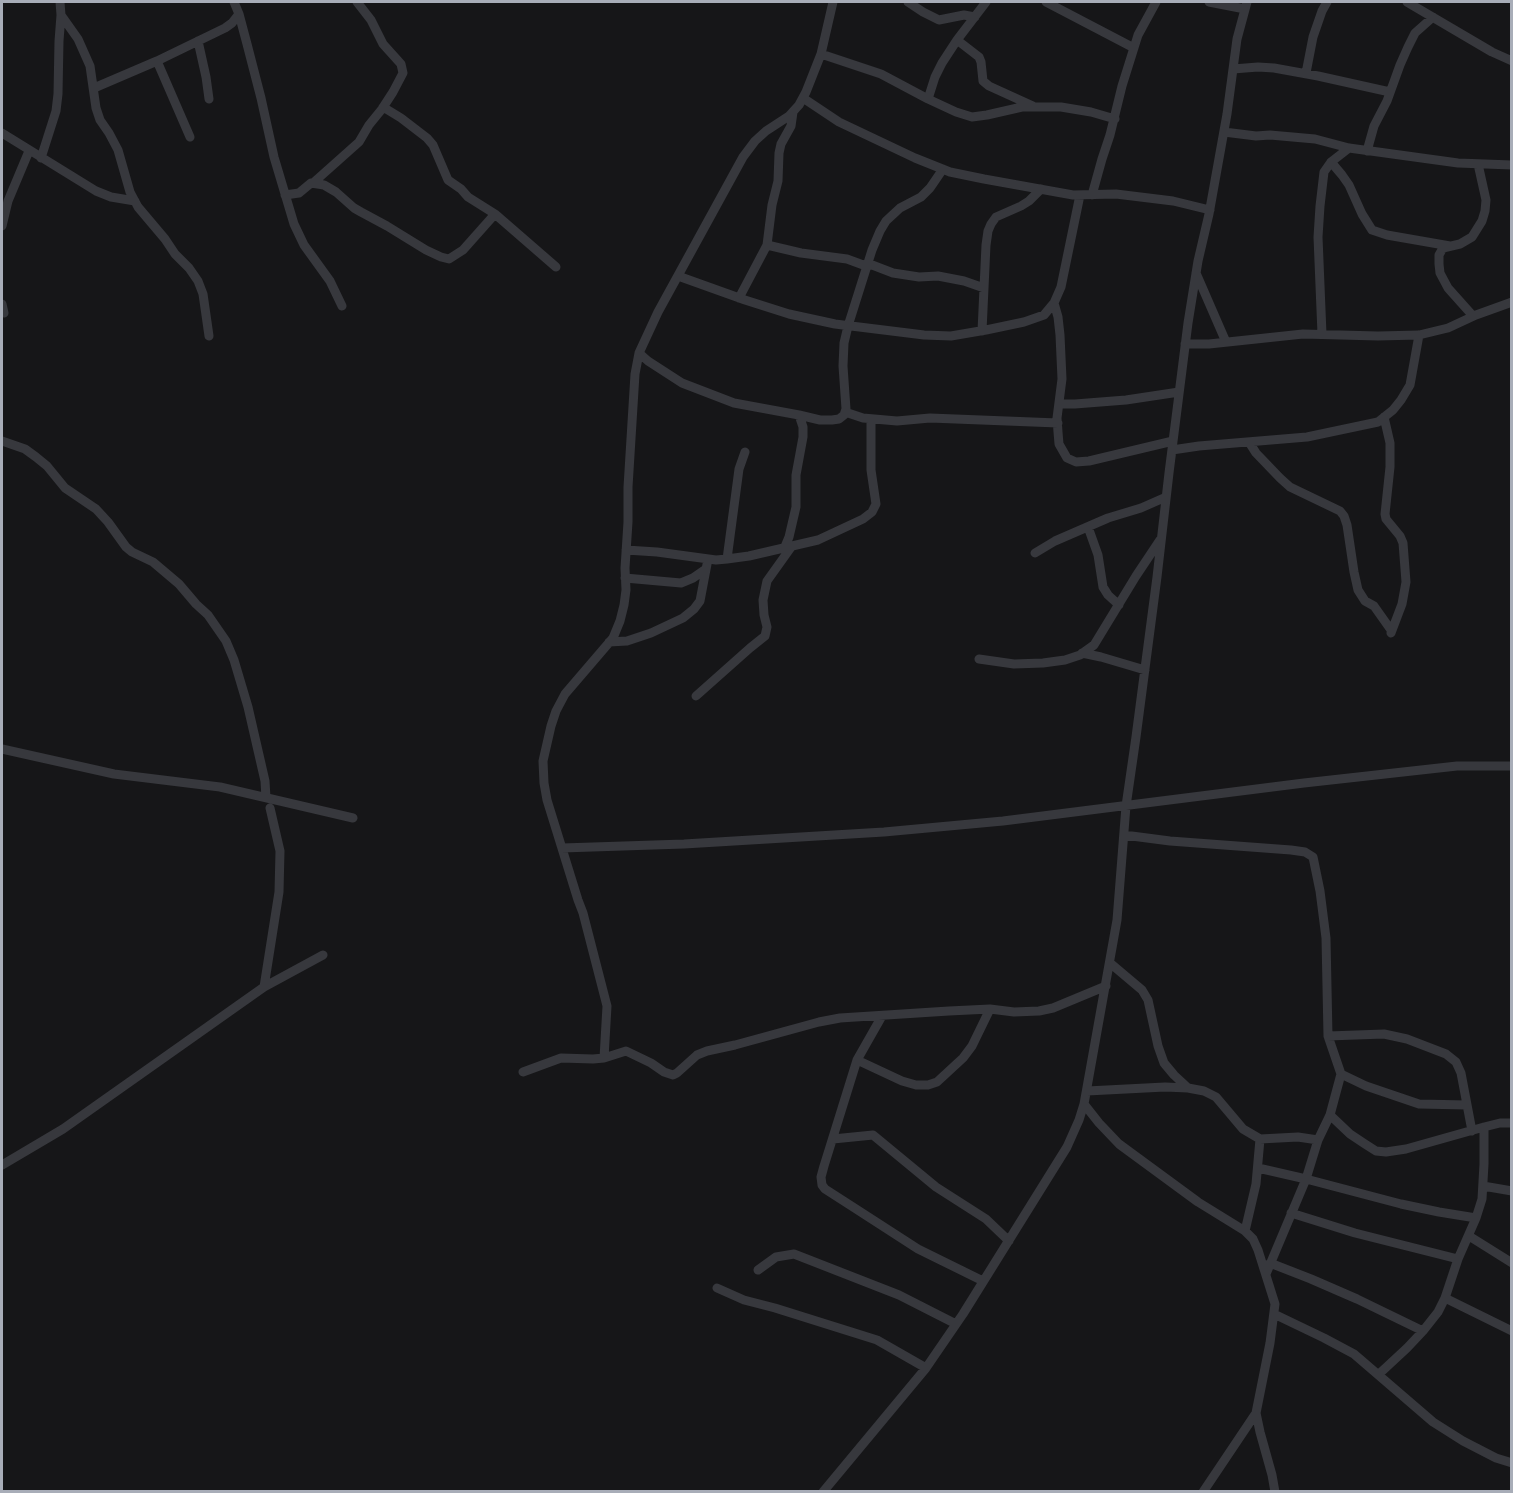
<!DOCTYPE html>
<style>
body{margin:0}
#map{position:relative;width:1513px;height:1493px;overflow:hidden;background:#161618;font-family:Quicksand,sans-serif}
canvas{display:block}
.frame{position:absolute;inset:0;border:3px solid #a8adb8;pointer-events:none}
</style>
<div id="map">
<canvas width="1513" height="1493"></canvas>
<div class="frame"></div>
</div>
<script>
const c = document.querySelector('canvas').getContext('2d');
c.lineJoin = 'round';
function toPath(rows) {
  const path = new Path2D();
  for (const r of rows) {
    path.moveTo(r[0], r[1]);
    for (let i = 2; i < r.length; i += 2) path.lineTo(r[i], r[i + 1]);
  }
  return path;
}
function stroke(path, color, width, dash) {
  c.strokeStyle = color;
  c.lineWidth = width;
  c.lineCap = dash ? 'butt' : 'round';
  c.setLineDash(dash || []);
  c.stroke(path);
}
const minor = toPath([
 [60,2,61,15,78,39,90,66,96,108,100,120,109,133,118,150,130,192,138,207,165,239,175,254,189,268,198,281,203,294,209,336],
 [234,2,239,14,247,44,261,98,274,157,294,224,304,245,330,281,342,306],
 [908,2,923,12,939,20,964,15,975,17],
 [1046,2,1134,48],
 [1209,2,1245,9],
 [1407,2,1492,52,1512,61],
 [957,40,979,57,981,62,983,81,989,86,1033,106],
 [198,41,206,77,209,99],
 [821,54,881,74,928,99,956,112,972,117,987,115,1022,107,1061,107,1091,112,1115,119],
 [157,61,190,137],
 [1233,69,1258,67,1274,68,1318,76,1390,92],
 [1306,73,1313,37,1322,11,1327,2],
 [94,88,157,61,225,28,232,23,239,14],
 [803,98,839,122,915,158,950,172,984,179,1073,195,1116,194,1173,201,1210,210],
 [928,99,935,77,942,63,957,40,986,2],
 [383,107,401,118,427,138,433,145,448,180,461,189,468,197,495,214,556,267],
 [1224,132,1256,136,1270,135,1315,139,1349,148,1458,163,1512,165],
 [2,133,96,191,111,197,135,201],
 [1367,151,1374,126,1387,101,1400,65,1408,47,1415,33,1433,17],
 [41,158,56,111,58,94,59,41,61,15],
 [1331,162,1342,175,1349,185,1362,214,1372,230,1387,235,1450,246],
 [313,183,359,142,369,125,382,109,393,92,403,73,401,64,383,44,371,20,357,2],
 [285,195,299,193,311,183,324,185,336,192,354,208,361,212,387,226,426,250,441,257,449,259,463,250,495,214],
 [1092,195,1102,159,1110,135,1122,86,1138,35,1156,2],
 [2,226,8,201,29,151],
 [767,245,801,253,847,259,866,266],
 [867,263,893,273,919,277,938,276,964,281,984,288],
 [1196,273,1226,342],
 [678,276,745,300,789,314,835,324,924,335,951,336,986,330,1024,322,1044,315,1054,303,1061,287,1080,195],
 [739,298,767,245,772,205,778,181,779,153,781,144,791,126,793,112],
 [1054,303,1058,317,1060,335,1062,379,1057,418,1058,432,1059,444,1067,458,1076,462,1089,461,1173,441],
 [2,304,4,313],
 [1473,316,1448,288,1440,273,1439,264,1439,255,1443,248,1460,244,1472,237,1482,221,1485,211,1486,200,1478,164],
 [982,331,986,245,988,231,991,224,996,217,1021,206,1029,201,1041,189],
 [1322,334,1318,237,1320,206,1324,172,1331,162,1349,148],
 [1185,344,1209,344,1303,334,1378,336,1419,335,1448,328,1476,315,1512,302],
 [639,353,648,361,682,383,734,403,799,415,820,420,832,420,839,419,844,415,846,409,843,366,844,343,848,326,872,250,880,231,886,221,900,208,921,197,930,188,943,169],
 [1059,404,1075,404,1126,400,1179,392],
 [845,412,863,418,897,421,930,418,1058,423],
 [1384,417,1390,443,1390,467,1385,514,1386,519,1400,536,1403,543,1406,582,1402,604,1391,633],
 [2,441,25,449,36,457,47,466,65,488,96,509,108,522,126,547,132,552,153,562,179,584,196,604,208,615,226,641,234,660,248,707,265,781,266,798],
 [1249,442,1256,453,1280,478,1290,487,1340,511,1344,516,1347,525,1354,572,1358,590,1365,601,1374,606,1391,630],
 [1172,450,1199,446,1307,437,1378,422,1393,410,1401,400,1410,385,1419,335],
 [1088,527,1098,555,1103,587,1108,595,1119,605],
 [784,549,789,537,796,507,796,475,803,437,803,427,799,415],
 [626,550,657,552,716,560,727,559,749,556,818,540,863,519,872,512,876,504,871,470,871,419],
 [1035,553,1055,541,1108,518,1141,508,1166,497],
 [727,559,739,469,745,452],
 [625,578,681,583,693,578,706,569],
 [609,642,627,641,651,633,683,618,694,609,700,601,708,559],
 [1082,653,1101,657,1145,670],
 [979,659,1014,664,1043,663,1065,660,1080,655,1094,645,1136,576,1160,540],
 [696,696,750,648,765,636,767,627,764,615,763,600,767,581,792,546],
 [2,749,114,774,220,787,353,818],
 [1124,835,1170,841,1291,850,1305,852,1313,857,1320,891,1326,938,1328,1036,1341,1074,1330,1115,1318,1140,1306,1179,1266,1274],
 [562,848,684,844,884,832,1003,821,1304,783,1457,766,1512,766],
 [1110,963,1142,990,1148,1000,1158,1046,1164,1063,1174,1075,1188,1088],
 [264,987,279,892,280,851,270,808],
 [882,1016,857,1060,824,1166,821,1177,822,1185,825,1189,853,1207,918,1249,983,1281],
 [1328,1036,1384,1034,1407,1039,1446,1054,1456,1062,1461,1073,1472,1131],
 [604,1058,607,1006,583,913,578,900,547,800,544,783,543,761,551,726,556,711,565,694,613,638,620,621,624,605,626,590,625,568,628,522,628,487,635,374,639,353,658,312,743,157,755,141,766,131,789,116,799,105,806,92,821,54,833,2],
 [857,1060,902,1081,916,1085,928,1085,937,1082,963,1058,972,1046,990,1009],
 [523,1072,561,1058,593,1059,604,1058,626,1051,651,1063,664,1072,673,1075,677,1073,697,1055,707,1051,735,1045,819,1022,840,1018,949,1011,990,1009,1014,1012,1039,1011,1053,1008,1106,986],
 [1341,1074,1366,1086,1419,1104,1467,1105],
 [1087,1091,1165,1087,1188,1088,1204,1091,1216,1097,1243,1129,1260,1139,1298,1137,1318,1140],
 [1084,1104,1099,1123,1119,1144,1198,1202,1245,1231,1253,1239,1258,1250,1275,1304,1270,1343,1256,1413,1260,1432,1272,1475,1275,1492],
 [1330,1115,1350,1134,1365,1144,1376,1151,1386,1152,1406,1149,1484,1127,1500,1123,1512,1123],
 [833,1139,873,1135,936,1187,986,1219,1009,1241],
 [2,1165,63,1129,264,987,323,955],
 [1258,1168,1306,1179,1401,1204,1439,1212,1476,1218],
 [1483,1186,1512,1191],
 [1291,1213,1355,1233,1458,1259],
 [1245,1231,1256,1184,1260,1139],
 [1469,1236,1512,1263],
 [1270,1263,1311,1279,1357,1299,1423,1331],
 [758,1270,776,1257,794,1254,899,1295,956,1324],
 [717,1288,744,1300,775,1308,877,1340,926,1368],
 [1445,1298,1512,1331],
 [1274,1314,1324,1338,1354,1354,1433,1422,1463,1441,1496,1458,1512,1463],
 [1379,1374,1407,1348,1423,1331,1438,1312,1445,1298,1458,1259,1476,1218,1482,1199,1484,1164,1484,1127],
 [823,1492,926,1368,963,1314,1067,1147,1079,1120,1084,1104,1117,920,1126,806,1136,737,1157,577,1169,473,1188,323,1198,261,1209,214,1227,114,1237,39,1247,2],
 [1203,1492,1256,1413]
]);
stroke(minor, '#37383d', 9);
</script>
